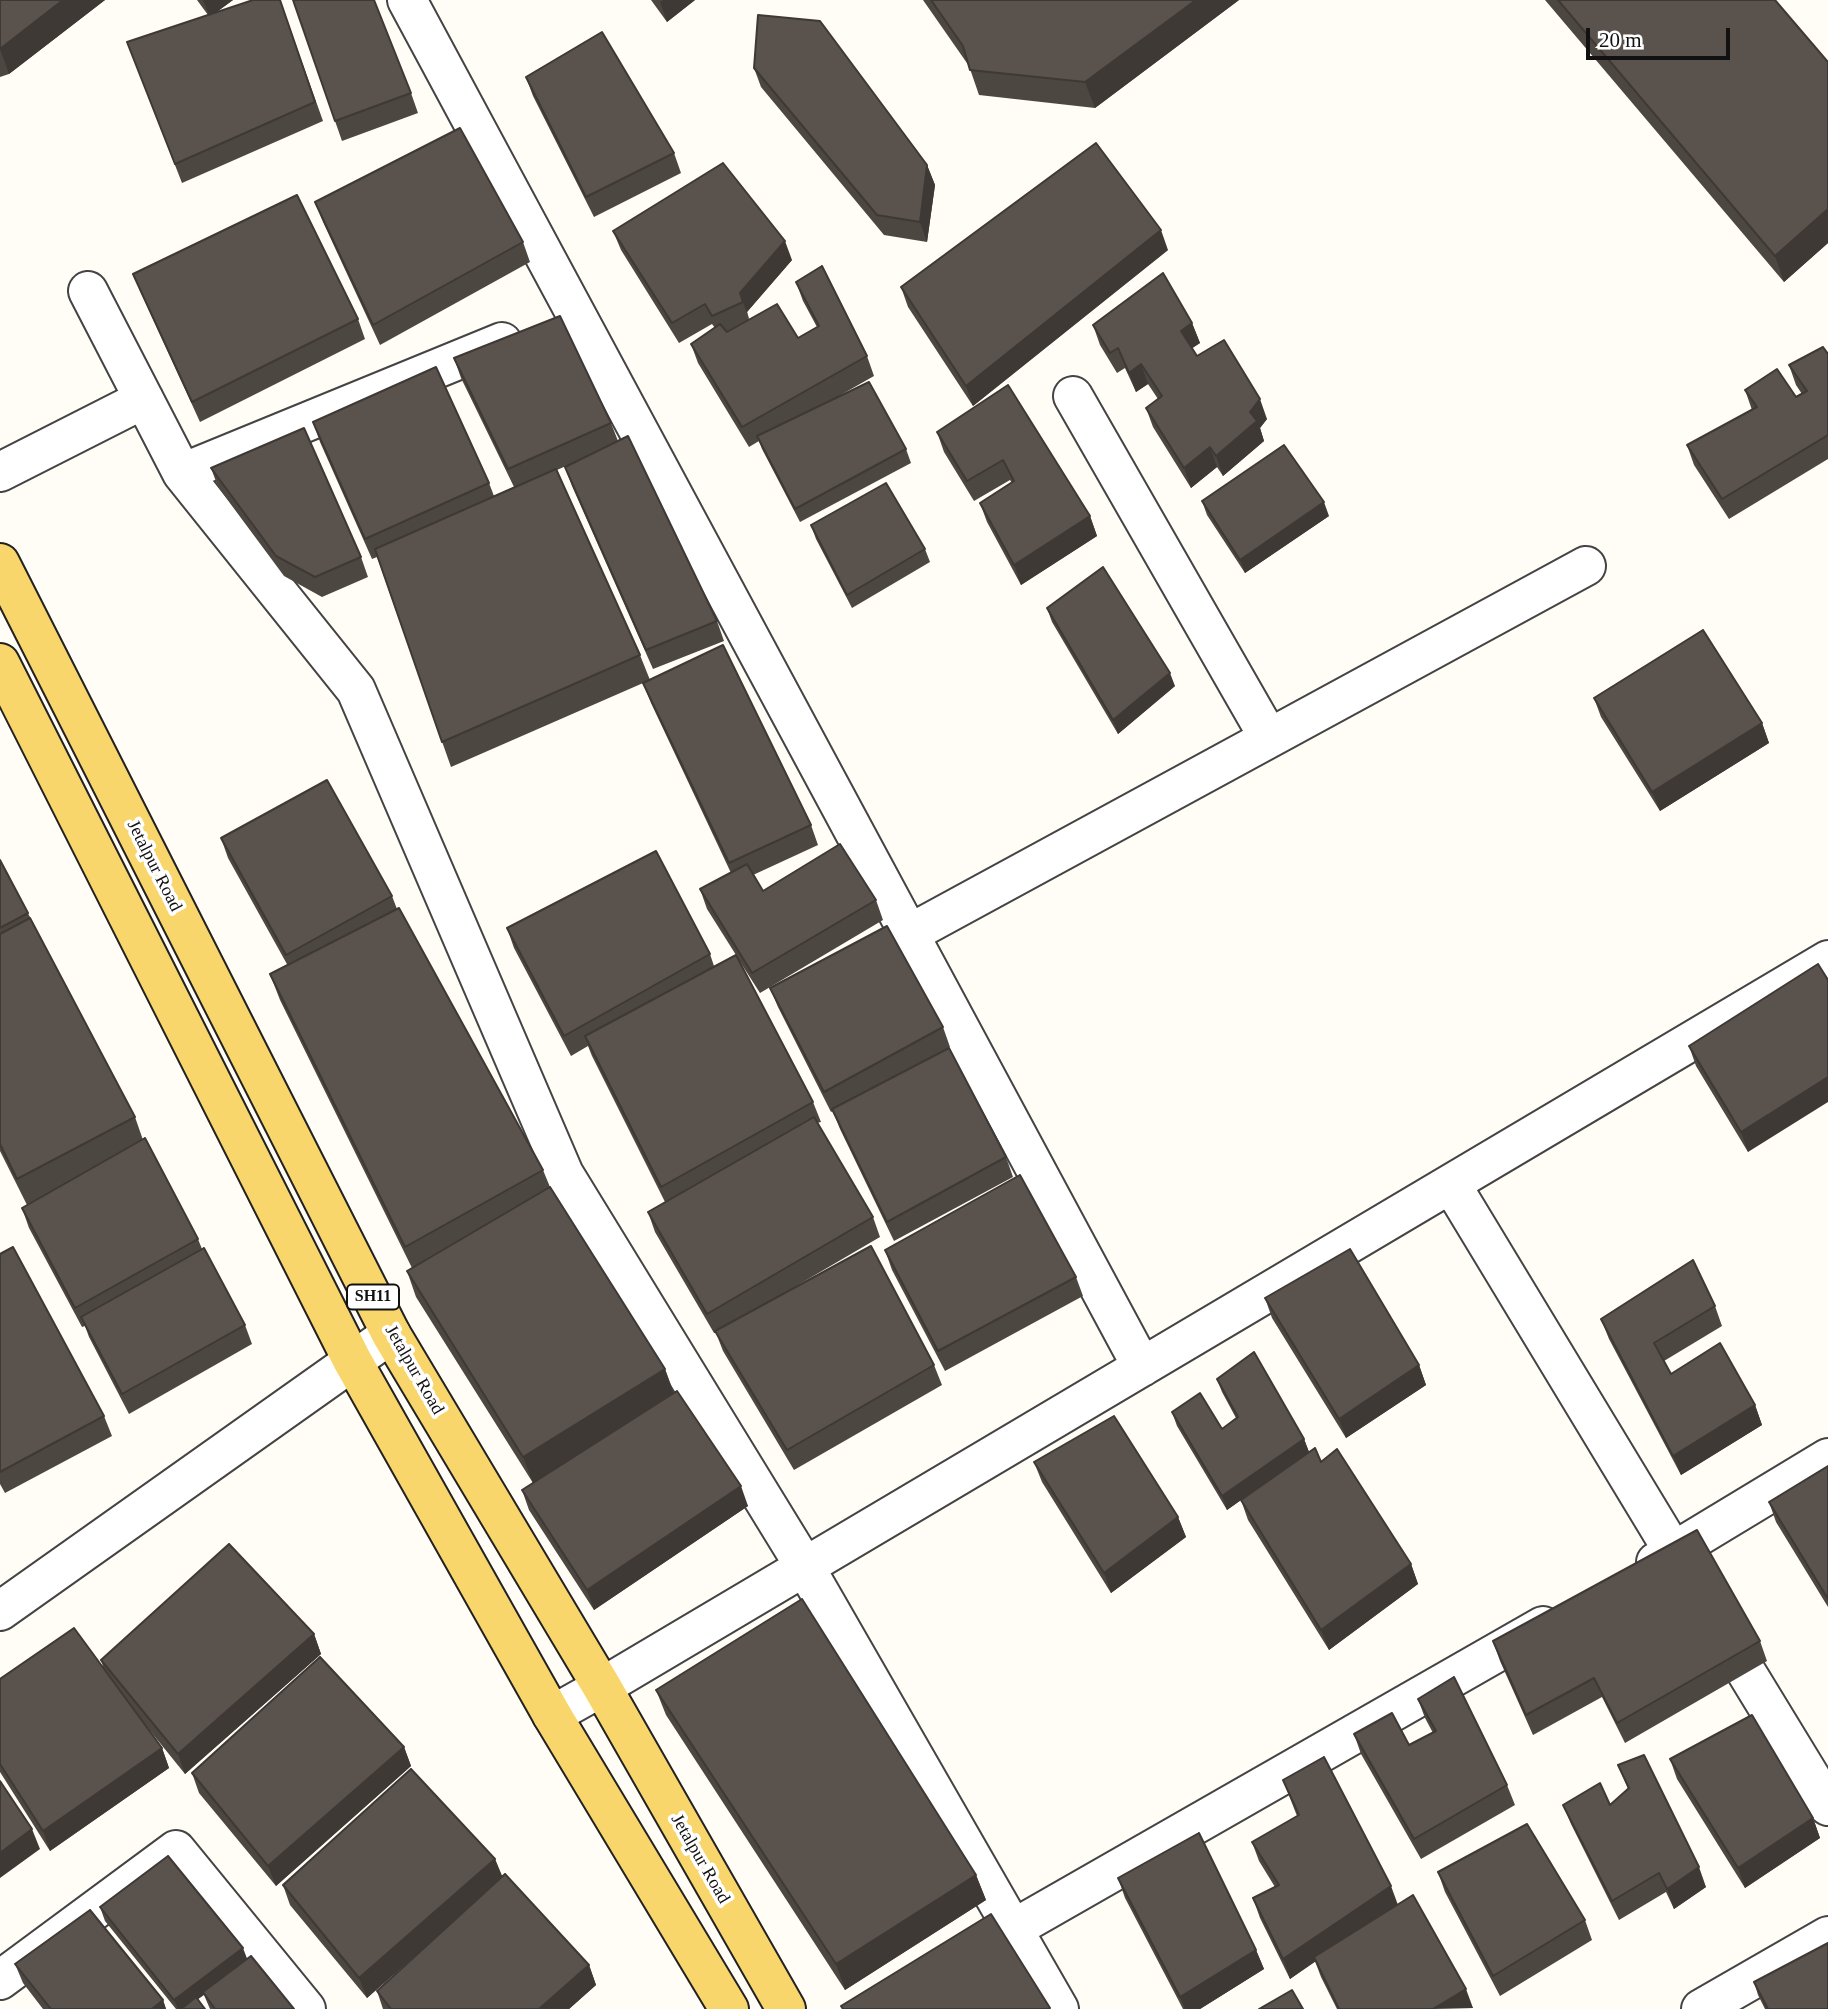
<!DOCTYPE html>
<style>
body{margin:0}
#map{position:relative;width:1828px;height:2009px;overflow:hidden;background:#fffdf5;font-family:"Times New Roman",serif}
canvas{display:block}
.scale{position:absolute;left:1586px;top:28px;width:144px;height:32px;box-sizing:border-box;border:4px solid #111;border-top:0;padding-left:9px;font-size:21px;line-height:24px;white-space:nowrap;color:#111;-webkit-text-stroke:5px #fff;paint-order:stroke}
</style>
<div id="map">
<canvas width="1828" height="2009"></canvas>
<div class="scale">20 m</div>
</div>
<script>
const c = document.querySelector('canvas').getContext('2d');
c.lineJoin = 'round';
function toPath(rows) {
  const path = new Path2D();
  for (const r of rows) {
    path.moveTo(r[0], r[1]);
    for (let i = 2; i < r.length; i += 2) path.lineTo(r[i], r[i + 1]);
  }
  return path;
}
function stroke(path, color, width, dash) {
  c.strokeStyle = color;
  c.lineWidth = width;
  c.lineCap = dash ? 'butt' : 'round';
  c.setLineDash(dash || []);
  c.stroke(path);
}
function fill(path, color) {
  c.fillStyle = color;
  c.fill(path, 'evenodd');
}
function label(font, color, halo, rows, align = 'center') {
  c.font = font + ' "Times New Roman",serif';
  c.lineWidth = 7;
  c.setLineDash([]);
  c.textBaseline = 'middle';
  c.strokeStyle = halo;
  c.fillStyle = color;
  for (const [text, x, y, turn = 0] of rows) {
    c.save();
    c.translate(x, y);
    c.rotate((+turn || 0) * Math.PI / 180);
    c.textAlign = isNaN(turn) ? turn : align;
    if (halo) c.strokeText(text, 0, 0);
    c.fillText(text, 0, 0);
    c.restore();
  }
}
const street = toPath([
 [407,0,1142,1367],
 [88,291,182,473,502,342],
 [1073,396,1269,738],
 [0,472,144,399],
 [182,473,356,690,564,1174,805,1567,1059,2009],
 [909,934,1586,566],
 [1451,1184,1687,1574],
 [1656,1562,1828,1458],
 [0,1611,391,1334],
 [1720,1629,1828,1806],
 [552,1715,602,1687,1828,960],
 [1013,1929,1543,1626],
 [0,1980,176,1850,306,2009],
 [1701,2009,1828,1936]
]);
const primary = toPath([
 [0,563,391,1334,602,1687,786,2009],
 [0,663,352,1360,552,1715,729,2009]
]);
const wall = toPath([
 [0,0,105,0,9,74,0,77],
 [197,0,233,0,215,13,280,0,323,121,182,183,127,42,208,15],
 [651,0,695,0,667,22],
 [923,0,1239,0,1095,108,979,95,969,66],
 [1545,0,1775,0,1828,62,1828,243,1784,282],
 [754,68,927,165,935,185,927,242,884,235,761,87],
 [526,77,674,153,681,173,594,217,533,96],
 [411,93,418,113,342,141,335,121],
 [315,202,523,242,530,262,380,345,323,222],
 [613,231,792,260,747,312,749,319,798,338,817,327,803,301,796,282,867,356,874,376,830,401,906,449,911,463,800,522,762,449,759,441,749,447,698,363,691,344,715,328,712,324,679,343,621,250],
 [1168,250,973,406,908,307,901,287],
 [133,274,358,319,365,339,200,422,141,293],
 [1192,323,1200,343,1192,348,1197,356,1267,419,1260,428,1264,441,1223,476,1217,467,1191,488,1153,427,1146,408,1158,399,1148,384,1136,392,1125,368,1117,373,1100,345,1093,325],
 [1828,354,1828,459,1729,519,1694,465,1687,445,1752,410,1745,390,1796,397,1802,394,1796,385,1789,365],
 [454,358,611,423,618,441,717,621,724,641,653,669,572,486,565,467,566,466,557,470,640,655,650,680,451,767,377,557,372,559,320,442,313,422,489,483,494,496,514,487,461,378],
 [1008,385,1090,516,1097,536,1021,585,987,522,980,503,1012,483,1010,480,974,501,944,452,937,432],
 [211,468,361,557,368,577,322,597,284,576,218,487],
 [1202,501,1329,516,1245,573,1207,515],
 [811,525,925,549,930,562,852,608,816,539],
 [1047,608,1175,686,1118,734,1052,622],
 [643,683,811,825,818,845,753,875,763,891,876,900,883,920,760,993,737,957,813,1102,821,1122,817,1123,873,1217,880,1237,762,1306,934,1365,942,1385,794,1470,723,1351,716,1333,714,1333,655,1232,648,1212,665,1202,592,1056,588,1046,571,1056,514,948,507,928,710,954,714,966,736,955,707,909,700,889,731,873,651,703],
 [1594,698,1762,723,1769,743,1660,811,1601,717],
 [221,838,392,896,397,909,543,1170,550,1187,665,1369,674,1393,748,1506,594,1610,529,1510,522,1490,533,1483,416,1297,407,1271,412,1268,280,1000,270,974,288,966,228,858],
 [0,860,135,1117,143,1140,198,1239,202,1249,245,1325,252,1344,129,1414,89,1337,85,1326,82,1327,29,1228,22,1208,27,1205,0,1151],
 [1828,980,1748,1152,1696,1066,1689,1046],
 [770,988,943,1027,950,1047,927,1059,1006,1157,1013,1177,894,1241,840,1129,833,1111,831,1112,778,1007],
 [885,1250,1076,1277,1083,1296,945,1371,892,1270],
 [0,1254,104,1416,112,1436,5,1493,0,1484],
 [1265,1298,1419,1365,1426,1385,1346,1438,1272,1318],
 [1715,1306,1722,1326,1664,1361,1671,1374,1755,1405,1762,1425,1681,1475,1609,1339,1601,1319],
 [1217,1379,1304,1439,1309,1452,1321,1462,1411,1564,1418,1584,1329,1650,1248,1520,1241,1500,1227,1510,1177,1426,1172,1412,1222,1429,1236,1418,1222,1392],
 [1034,1462,1178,1517,1186,1537,1111,1593,1042,1482],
 [1828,1466,1828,1607,1776,1522,1769,1502],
 [314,1634,321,1654,185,1774,143,1722,162,1748,169,1768,50,1851,0,1772,0,1679,104,1670,101,1660],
 [1493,1641,1760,1641,1767,1661,1625,1743,1602,1697,1533,1735,1500,1661],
 [656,1690,976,1875,986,1900,845,1990,666,1715],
 [1418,1699,1507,1785,1515,1805,1421,1859,1361,1754,1354,1734,1409,1745,1433,1733,1425,1718],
 [404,1747,411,1766,276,1886,199,1793,192,1773],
 [1670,1759,1813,1818,1820,1838,1745,1888,1677,1779],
 [1618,1765,1706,1887,1674,1909,1666,1892,1619,1920,1571,1824,1563,1805,1610,1805,1628,1789],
 [1283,1780,1398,1905,1473,2008,1337,2009,1321,1977,1315,1961,1290,1979,1260,1918,1253,1898,1275,1887,1259,1861,1252,1842,1297,1816],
 [495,1859,502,1877,589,1965,596,1985,569,2009,383,2009,377,1991,441,1933,367,1998,290,1905,283,1885],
 [1438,1872,1585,1920,1592,1940,1500,1996,1445,1892],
 [1118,1878,1256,1950,1264,1969,1200,2009,1183,2009,1125,1898],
 [100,1907,247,1959,294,2009,210,2009,204,1995,198,1999,205,2009,176,2009,105,1921],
 [15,1964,163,2000,166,2009,43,2009,23,1983],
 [1754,1982,1828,2009,1765,2009,1758,1995]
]);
const shadedWall = toPath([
 [63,0,105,0,9,74,0,49],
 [203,0,233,0,210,17],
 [663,0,695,0,667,22,660,2],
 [1196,0,1239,0,1095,108,1085,82],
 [927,165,935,185,927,242,920,222],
 [1828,209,1828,243,1784,282,1775,256],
 [1161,230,1168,250,973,406,966,386],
 [785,241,792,260,747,312,750,322,740,293],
 [1192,323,1200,343,1188,351,1181,331],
 [1141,364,1148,384,1136,392,1129,373],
 [1260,399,1267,419,1260,428,1264,441,1223,476,1216,456],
 [1210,447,1217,467,1191,488,1184,468],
 [1324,502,1329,516,1245,573,1240,560],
 [1090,516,1097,536,1021,585,1014,565],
 [1170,673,1175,686,1118,734,1113,720],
 [1762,723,1769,743,1660,811,1652,792],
 [1828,1077,1828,1102,1748,1152,1741,1132],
 [1419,1365,1426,1385,1346,1438,1339,1419],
 [665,1369,674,1395,533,1483,523,1457],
 [1755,1405,1762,1425,1681,1475,1673,1456],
 [1304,1439,1309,1452,1227,1510,1222,1496],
 [741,1486,748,1506,594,1610,587,1590],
 [1178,1517,1186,1537,1111,1593,1104,1573],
 [1411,1564,1418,1584,1329,1650,1321,1630],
 [314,1634,321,1654,185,1774,178,1754],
 [404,1747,411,1766,276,1886,268,1866],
 [162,1748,169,1768,50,1851,43,1831],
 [1813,1818,1820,1838,1745,1888,1738,1868],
 [32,1829,40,1849,0,1878,0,1853],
 [495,1859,503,1878,367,1998,359,1978],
 [1699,1867,1706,1887,1674,1909,1667,1889],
 [976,1875,986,1900,845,1990,836,1964],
 [1391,1886,1398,1905,1290,1979,1283,1959],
 [243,1948,248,1961,185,2009,178,2009,174,2000],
 [1256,1950,1264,1969,1200,2009,1185,2009,1180,1997],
 [589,1965,596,1985,569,2009,539,2009],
 [1466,1989,1473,2008,1433,2009],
 [163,2000,166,2009,152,2009]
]);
const building = toPath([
 [0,0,63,0,0,49,0,0],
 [253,0,280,0,315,102,175,164,127,42,253,0],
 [293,0,374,0,411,93,335,121,293,0],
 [931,0,1196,0,1085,82,970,70,963,46,931,0],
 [1558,0,1775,0,1828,62,1828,209,1775,256,1558,0],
 [758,15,820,21,927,165,920,222,877,215,754,68,758,15],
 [602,32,674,153,586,197,526,77,602,32],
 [460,128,523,242,373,325,315,202,460,128],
 [1096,143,1161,230,966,386,901,287,1096,143],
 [723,163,785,241,740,293,743,302,712,316,705,304,672,323,613,231,723,163],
 [297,195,358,319,192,402,133,274,297,195],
 [822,266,867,356,742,427,691,344,720,324,727,332,777,304,798,338,819,326,796,282,822,266],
 [1163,273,1192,323,1181,331,1197,356,1224,340,1260,399,1250,412,1257,421,1216,456,1210,447,1184,468,1146,408,1162,396,1141,364,1129,373,1118,348,1110,353,1093,325,1163,273],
 [560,316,611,423,508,469,454,358,560,316],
 [1823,347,1828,354,1828,435,1722,499,1687,445,1757,407,1745,390,1777,369,1796,397,1807,391,1789,365,1823,347],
 [436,367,489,483,365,539,313,422,436,367],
 [869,382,906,449,795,509,757,436,869,382],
 [1008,385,1090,516,1014,565,980,503,1014,481,1003,460,967,481,937,432,1008,385],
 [304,428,361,557,315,577,276,556,211,468,304,428],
 [628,436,717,621,646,650,565,467,628,436],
 [1284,445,1324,502,1240,560,1202,501,1284,445],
 [556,469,640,655,442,742,375,549,556,469],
 [886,483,925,549,847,595,811,525,886,483],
 [1103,567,1170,673,1113,720,1047,608,1103,567],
 [1703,630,1762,723,1652,792,1594,698,1703,630],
 [723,645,811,825,729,863,643,683,723,645],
 [327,780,392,896,286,955,221,838,327,780],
 [840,844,876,900,752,973,700,889,747,864,763,891,840,844],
 [656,851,710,954,564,1036,507,928,656,851],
 [0,860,28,913,0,928,0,860],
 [399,908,543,1170,405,1247,270,974,399,908],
 [30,918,135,1117,17,1179,0,1144,0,934,30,918],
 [887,926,943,1027,824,1092,770,988,887,926],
 [736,955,813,1102,661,1187,585,1036,736,955],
 [1818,964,1828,980,1828,1077,1741,1132,1689,1046,1818,964],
 [949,1048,1006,1157,887,1222,832,1109,949,1048],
 [814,1117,873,1217,707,1314,648,1212,814,1117],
 [145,1138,198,1239,75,1308,22,1208,145,1138],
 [1020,1175,1076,1277,938,1351,885,1250,1020,1175],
 [550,1187,665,1369,523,1457,407,1271,550,1187],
 [871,1246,934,1365,787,1450,715,1331,871,1246],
 [13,1247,104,1416,0,1472,0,1254,13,1247],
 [204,1248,245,1325,122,1394,81,1317,204,1248],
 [1350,1249,1419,1365,1339,1419,1265,1298,1350,1249],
 [1693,1260,1715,1306,1654,1343,1671,1374,1720,1343,1755,1405,1673,1456,1601,1319,1693,1260],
 [1254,1352,1304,1439,1222,1496,1172,1412,1200,1393,1222,1429,1238,1417,1217,1379,1254,1352],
 [677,1391,741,1486,587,1590,522,1490,677,1391],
 [1114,1416,1178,1517,1104,1573,1034,1462,1114,1416],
 [1315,1448,1321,1462,1337,1449,1411,1564,1321,1630,1241,1500,1315,1448],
 [1828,1466,1828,1599,1769,1502,1828,1466],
 [1697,1530,1760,1641,1617,1723,1594,1678,1526,1715,1493,1641,1697,1530],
 [229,1544,314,1634,178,1754,101,1660,229,1544],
 [802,1599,976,1875,836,1964,656,1690,802,1599],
 [74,1628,162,1748,43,1831,0,1764,0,1679,74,1628],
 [320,1657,404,1747,268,1866,192,1773,320,1657],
 [1454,1677,1507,1785,1414,1839,1354,1734,1392,1713,1409,1745,1436,1731,1418,1699,1454,1677],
 [1752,1715,1813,1818,1738,1868,1670,1759,1752,1715],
 [1644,1755,1699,1867,1667,1889,1659,1873,1612,1901,1563,1805,1600,1783,1610,1805,1629,1788,1618,1765,1644,1755],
 [1324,1757,1391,1886,1283,1959,1253,1898,1279,1885,1252,1842,1299,1815,1283,1780,1324,1757],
 [411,1769,495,1859,359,1978,283,1885,411,1769],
 [0,1781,32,1829,0,1853,0,1781],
 [1527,1824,1585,1920,1493,1976,1438,1872,1527,1824],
 [1199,1833,1256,1950,1180,1997,1118,1878,1199,1833],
 [168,1856,243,1948,174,2000,100,1907,168,1856],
 [505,1874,589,1965,539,2009,391,2009,377,1991,505,1874],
 [1413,1895,1466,1989,1433,2009,1339,2009,1314,1957,1413,1895],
 [90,1910,163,2000,152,2009,51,2009,15,1964,90,1910],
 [991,1914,1050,2008,1048,2009,843,2009,841,2006,991,1914],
 [1828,1943,1828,2009,1768,2009,1754,1982,1828,1943],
 [251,1956,294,2009,215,2009,203,1992,251,1956],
 [1292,1990,1303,2009,1259,2009,1292,1990],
 [196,1997,205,2009,181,2009,196,1997]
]);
const shields = [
 [373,1297,52]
];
const shieldNames = [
 ["SH11",373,1297]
];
const streetNames = [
 ["Jetalpur Road",154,866,63],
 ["Jetalpur Road",414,1370,60],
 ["Jetalpur Road",700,1859,60]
];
stroke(street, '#444', 42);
stroke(primary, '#222', 42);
stroke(street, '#fff', 38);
stroke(primary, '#f9d66b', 38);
fill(wall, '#4d4742');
fill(shadedWall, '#3f3936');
fill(building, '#5a524d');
stroke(building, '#3f3936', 2);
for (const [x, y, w] of shields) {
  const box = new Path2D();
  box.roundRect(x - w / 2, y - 12.5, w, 25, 5);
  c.fillStyle = '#fff';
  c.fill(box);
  stroke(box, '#111', 2);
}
label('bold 16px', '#111', null, shieldNames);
label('18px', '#111', '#fff', streetNames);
</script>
